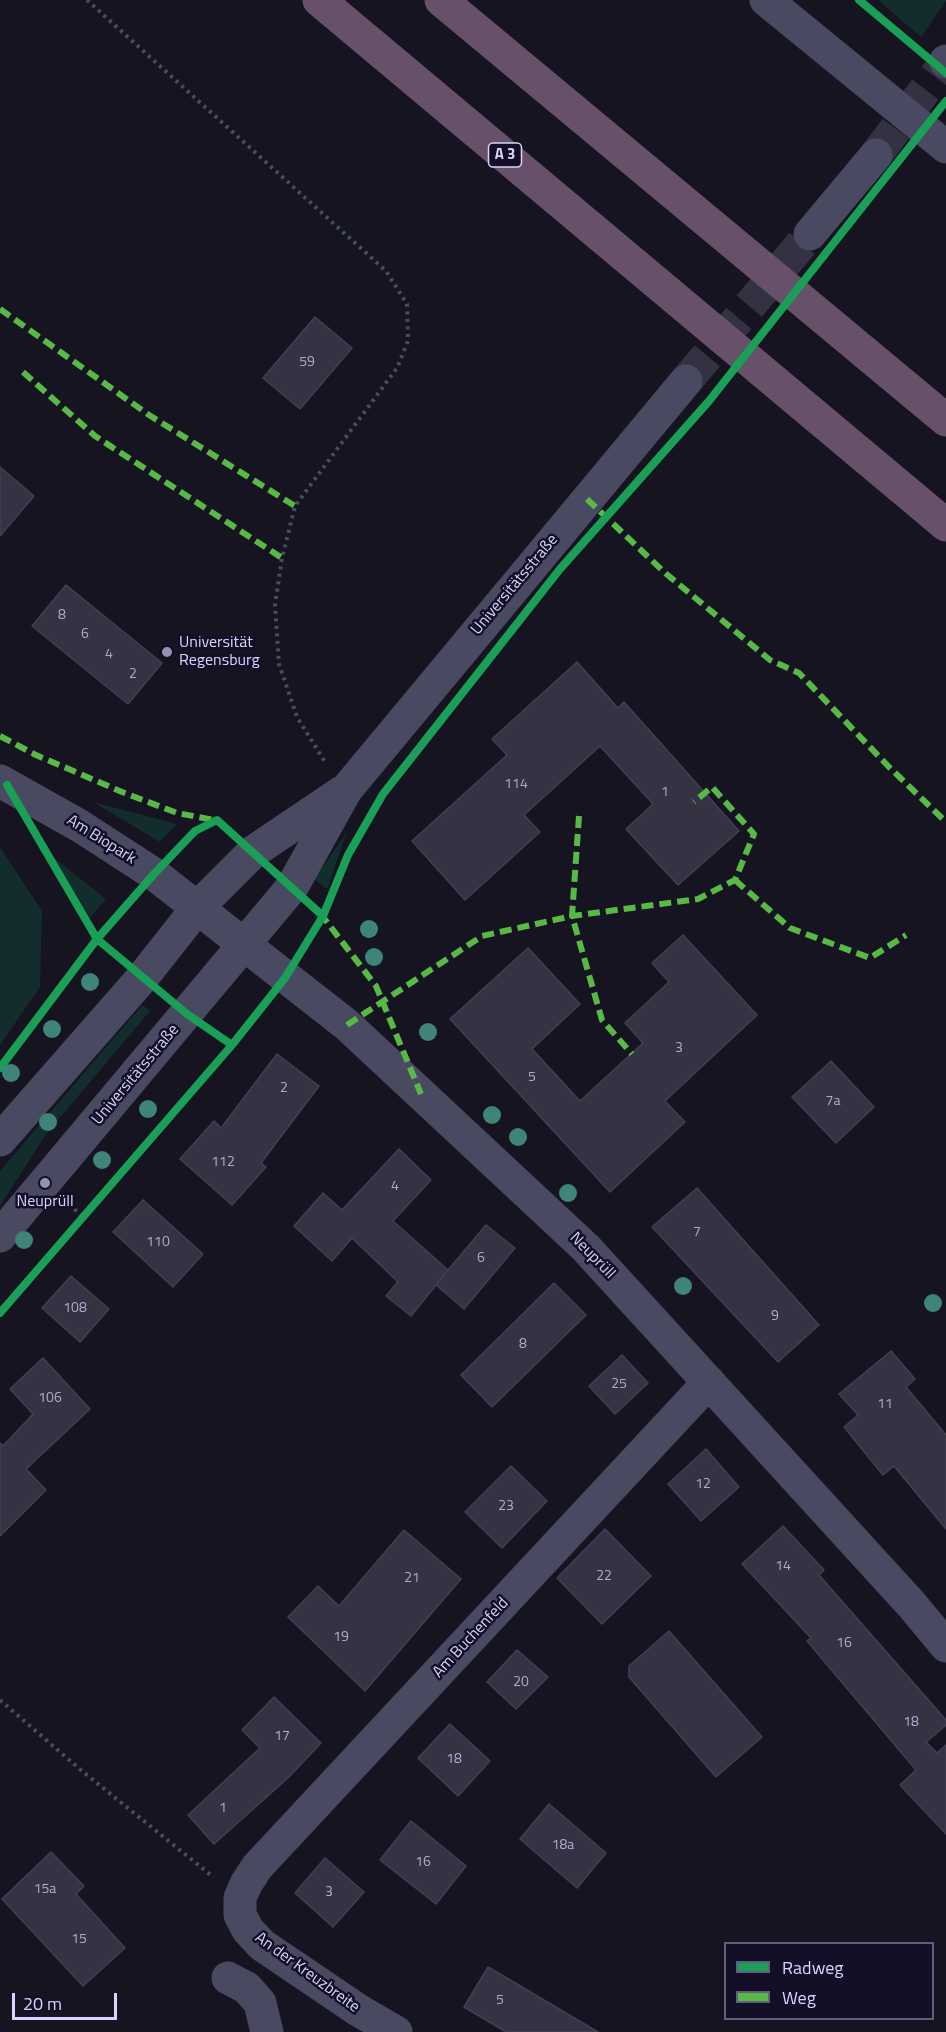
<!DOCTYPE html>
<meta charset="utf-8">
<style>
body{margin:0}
#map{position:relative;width:946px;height:2032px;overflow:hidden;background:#161421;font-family:"Titillium Web",sans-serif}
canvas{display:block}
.legend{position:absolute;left:724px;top:1942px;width:210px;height:78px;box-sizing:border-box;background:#130f26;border:2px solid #625e7d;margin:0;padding:8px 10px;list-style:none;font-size:18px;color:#d9d4ff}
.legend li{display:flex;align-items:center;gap:12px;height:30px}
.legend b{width:30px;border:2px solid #625e7d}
.scale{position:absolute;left:12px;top:1993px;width:105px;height:27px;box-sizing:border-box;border:3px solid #d9d4ff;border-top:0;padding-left:8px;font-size:18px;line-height:21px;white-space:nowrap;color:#d9d4ff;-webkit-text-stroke:4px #130f26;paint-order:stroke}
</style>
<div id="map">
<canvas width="946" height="2032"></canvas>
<ul class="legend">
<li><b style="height:8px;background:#1a9f57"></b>Radweg</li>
<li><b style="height:8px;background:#58b947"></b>Weg</li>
</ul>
<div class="scale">20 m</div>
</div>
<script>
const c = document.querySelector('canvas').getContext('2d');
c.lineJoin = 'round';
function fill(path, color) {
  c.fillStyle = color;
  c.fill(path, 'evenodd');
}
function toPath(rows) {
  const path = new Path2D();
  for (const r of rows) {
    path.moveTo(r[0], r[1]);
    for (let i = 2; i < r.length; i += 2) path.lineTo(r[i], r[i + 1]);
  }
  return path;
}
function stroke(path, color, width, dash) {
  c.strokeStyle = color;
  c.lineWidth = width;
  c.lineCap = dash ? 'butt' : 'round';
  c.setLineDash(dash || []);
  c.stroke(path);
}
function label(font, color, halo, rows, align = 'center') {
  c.font = font + ' "Titillium Web",sans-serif';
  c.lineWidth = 5;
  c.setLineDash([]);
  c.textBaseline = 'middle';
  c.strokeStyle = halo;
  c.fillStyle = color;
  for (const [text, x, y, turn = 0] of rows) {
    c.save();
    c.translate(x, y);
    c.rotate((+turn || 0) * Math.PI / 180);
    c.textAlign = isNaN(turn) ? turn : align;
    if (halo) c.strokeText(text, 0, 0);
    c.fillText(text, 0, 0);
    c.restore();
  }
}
const green = toPath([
 [878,0,946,0,946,1,921,37],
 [93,802,177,824,160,842],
 [347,832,327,889,314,879],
 [0,847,42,911,40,987,0,1045],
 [53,857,106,899,90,918],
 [142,1005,150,1011,47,1133,0,1206,0,1171]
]);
const building = toPath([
 [315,317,352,348,300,409,263,378,315,317],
 [0,467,34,496,0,536,0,467],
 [66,585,162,663,128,704,32,626,66,585],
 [577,662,618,708,624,702,739,831,678,885,626,829,653,804,600,746,524,815,540,832,465,900,412,841,507,755,492,739,577,662],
 [683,935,757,1015,665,1101,685,1122,610,1192,450,1019,528,948,580,1004,532,1049,580,1101,643,1043,625,1023,669,982,652,963,683,935],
 [277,1054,319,1086,261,1163,266,1167,232,1205,180,1159,214,1121,221,1128,277,1054],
 [831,1061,874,1107,836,1143,792,1097,831,1061],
 [399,1149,431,1180,393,1221,448,1270,437,1283,486,1225,515,1248,464,1309,436,1285,411,1316,386,1296,398,1282,352,1238,332,1261,294,1226,323,1193,342,1210,399,1149],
 [697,1188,819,1325,778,1362,652,1227,697,1188],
 [143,1200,203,1254,173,1287,113,1232,143,1200],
 [71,1276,109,1309,80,1342,42,1308,71,1276],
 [554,1283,586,1315,492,1407,461,1375,554,1283],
 [891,1351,915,1379,906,1387,946,1435,946,1529,894,1466,883,1475,844,1427,858,1415,839,1394,891,1351],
 [622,1355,648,1383,615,1414,589,1386,622,1355],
 [43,1358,90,1409,26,1469,46,1490,0,1536,0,1443,3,1446,33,1414,10,1389,43,1358],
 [706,1449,739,1487,701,1521,668,1484,706,1449],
 [511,1466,547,1501,502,1548,465,1512,511,1466],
 [783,1526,824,1570,819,1575,946,1720,946,1725,926,1742,937,1753,946,1745,946,1834,900,1785,916,1770,807,1641,811,1638,742,1564,783,1526],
 [605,1529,651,1576,602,1624,557,1578,605,1529],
 [404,1530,461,1579,365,1691,288,1617,318,1586,339,1606,404,1530],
 [669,1631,762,1737,716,1777,629,1677,629,1666,669,1631],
 [517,1650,548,1677,516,1709,487,1682,517,1650],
 [274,1697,321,1743,289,1777,214,1844,188,1815,260,1748,242,1730,274,1697],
 [450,1724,490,1761,458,1796,418,1758,450,1724],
 [549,1804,606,1853,577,1888,520,1839,549,1804],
 [411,1821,466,1866,436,1904,380,1860,411,1821],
 [51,1852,84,1886,76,1894,125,1948,83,1986,2,1899,51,1852],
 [325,1858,364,1892,333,1927,295,1893,325,1858],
 [488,1967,598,2032,506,2032,464,2007,488,1967]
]);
const minorTunnel = toPath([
 [876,155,946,62],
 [686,381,810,234]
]);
const path = toPath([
 [87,0,386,271,407,304,408,341,397,368,295,506,282,558,275,605,279,664,297,717,325,762],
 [69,1204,84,1218],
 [0,1700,82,1771,212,1876]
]);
const minor = toPath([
 [766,0,946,147],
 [946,62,946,61],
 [810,234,876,155],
 [0,781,80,826,154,874,347,1025,586,1248,912,1605,946,1646],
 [0,1140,142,978,198,907,253,852,342,792],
 [0,1236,292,887,346,790,686,381],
 [228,1978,247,1988,260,2003,267,2032],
 [396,2032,358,2010,262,1945,248,1930,240,1915,240,1898,246,1884,257,1867,709,1382]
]);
const highway = toPath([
 [319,0,946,525],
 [441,0,946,420]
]);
const quiet = toPath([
 [0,309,149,415,295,506],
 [23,372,95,436,282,558],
 [587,499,664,572,770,660,799,673,889,767,946,822],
 [0,736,36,755,122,792,177,813,214,820],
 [579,816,572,916,602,1020,632,1054],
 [735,880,790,928,870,958,906,935],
 [320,913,376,986,421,1094],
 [347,1025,482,936,572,916,698,899,735,880,754,834,712,787,694,802]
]);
const cycleway = toPath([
 [859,0,946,73],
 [7,785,97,939,187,1014,232,1045],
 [0,1068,97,939,154,874,195,831,217,820,323,916],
 [0,1313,232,1045,285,978,323,916,348,855,383,794,560,569,709,401,946,101]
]);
const trees = [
 [369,929],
 [374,957],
 [90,982],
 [52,1029],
 [428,1032],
 [11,1073],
 [148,1109],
 [492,1115],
 [48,1122],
 [518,1137],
 [102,1160],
 [568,1193],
 [24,1240],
 [683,1286],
 [933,1303]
];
const markers = [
 [167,652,6,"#9591b1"],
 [45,1183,6,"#9591b1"]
];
const numberNames = [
 ["59",307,363],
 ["8",62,616],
 ["6",85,635],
 ["4",109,655],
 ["2",133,675],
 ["114",516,785],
 ["1",665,793],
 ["3",679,1049],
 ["5",532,1078],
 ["2",284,1089],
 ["7a",833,1102],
 ["112",223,1163],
 ["4",395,1187],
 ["7",697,1233],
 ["110",158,1243],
 ["6",481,1259],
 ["108",75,1309],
 ["9",775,1317],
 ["8",523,1345],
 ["25",619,1385],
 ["106",50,1399],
 ["11",885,1405],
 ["12",703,1485],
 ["23",506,1507],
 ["14",783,1567],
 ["22",604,1577],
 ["21",412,1579],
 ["19",341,1638],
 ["16",844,1644],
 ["20",521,1683],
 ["18",911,1723],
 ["17",282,1737],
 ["18",454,1760],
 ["1",223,1809],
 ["18a",563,1846],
 ["16",423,1863],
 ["15a",45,1890],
 ["3",329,1893],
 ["15",79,1940],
 ["5",500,2001]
];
const shields = [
 [505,155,33]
];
const shieldNames = [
 ["A 3",505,155]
];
const streetNames = [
 ["Universitätsstraße",515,585,-50],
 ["Am Biopark",101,840,32],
 ["Universitätsstraße",136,1075,-50],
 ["Neuprüll",592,1256,46],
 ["Am Buchenfeld",471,1638,-47],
 ["An der Kreuzbreite",307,1973,36]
];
const poiNames = [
 ["Universität",179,643],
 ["Regensburg",179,661],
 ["Neuprüll",45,1202,"center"]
];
fill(green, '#132c2d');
fill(building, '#343243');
stroke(building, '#433f54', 1.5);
stroke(minorTunnel, '#333142', 33, [33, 16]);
stroke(path, '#44505f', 4, [3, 4.5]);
stroke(minor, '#4a4962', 33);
stroke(highway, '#67516a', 33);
stroke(quiet, '#58b947', 6, [12, 6]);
stroke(cycleway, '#1a9f57', 8);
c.fillStyle = '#3e8478';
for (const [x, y] of trees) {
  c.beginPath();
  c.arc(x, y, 9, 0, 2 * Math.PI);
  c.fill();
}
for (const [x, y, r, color] of markers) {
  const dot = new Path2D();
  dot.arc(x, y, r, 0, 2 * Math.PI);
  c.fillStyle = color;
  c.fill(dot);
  stroke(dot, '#130f26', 2);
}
label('14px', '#b0acd0', null, numberNames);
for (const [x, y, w] of shields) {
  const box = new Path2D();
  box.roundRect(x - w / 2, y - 12, w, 24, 4.5);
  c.fillStyle = '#130f26';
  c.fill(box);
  stroke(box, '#d9d4ff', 1.5);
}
label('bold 15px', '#d9d4ff', null, shieldNames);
label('16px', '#d9d4ff', '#130f26', streetNames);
label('16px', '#d9d4ff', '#130f26', poiNames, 'left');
</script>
